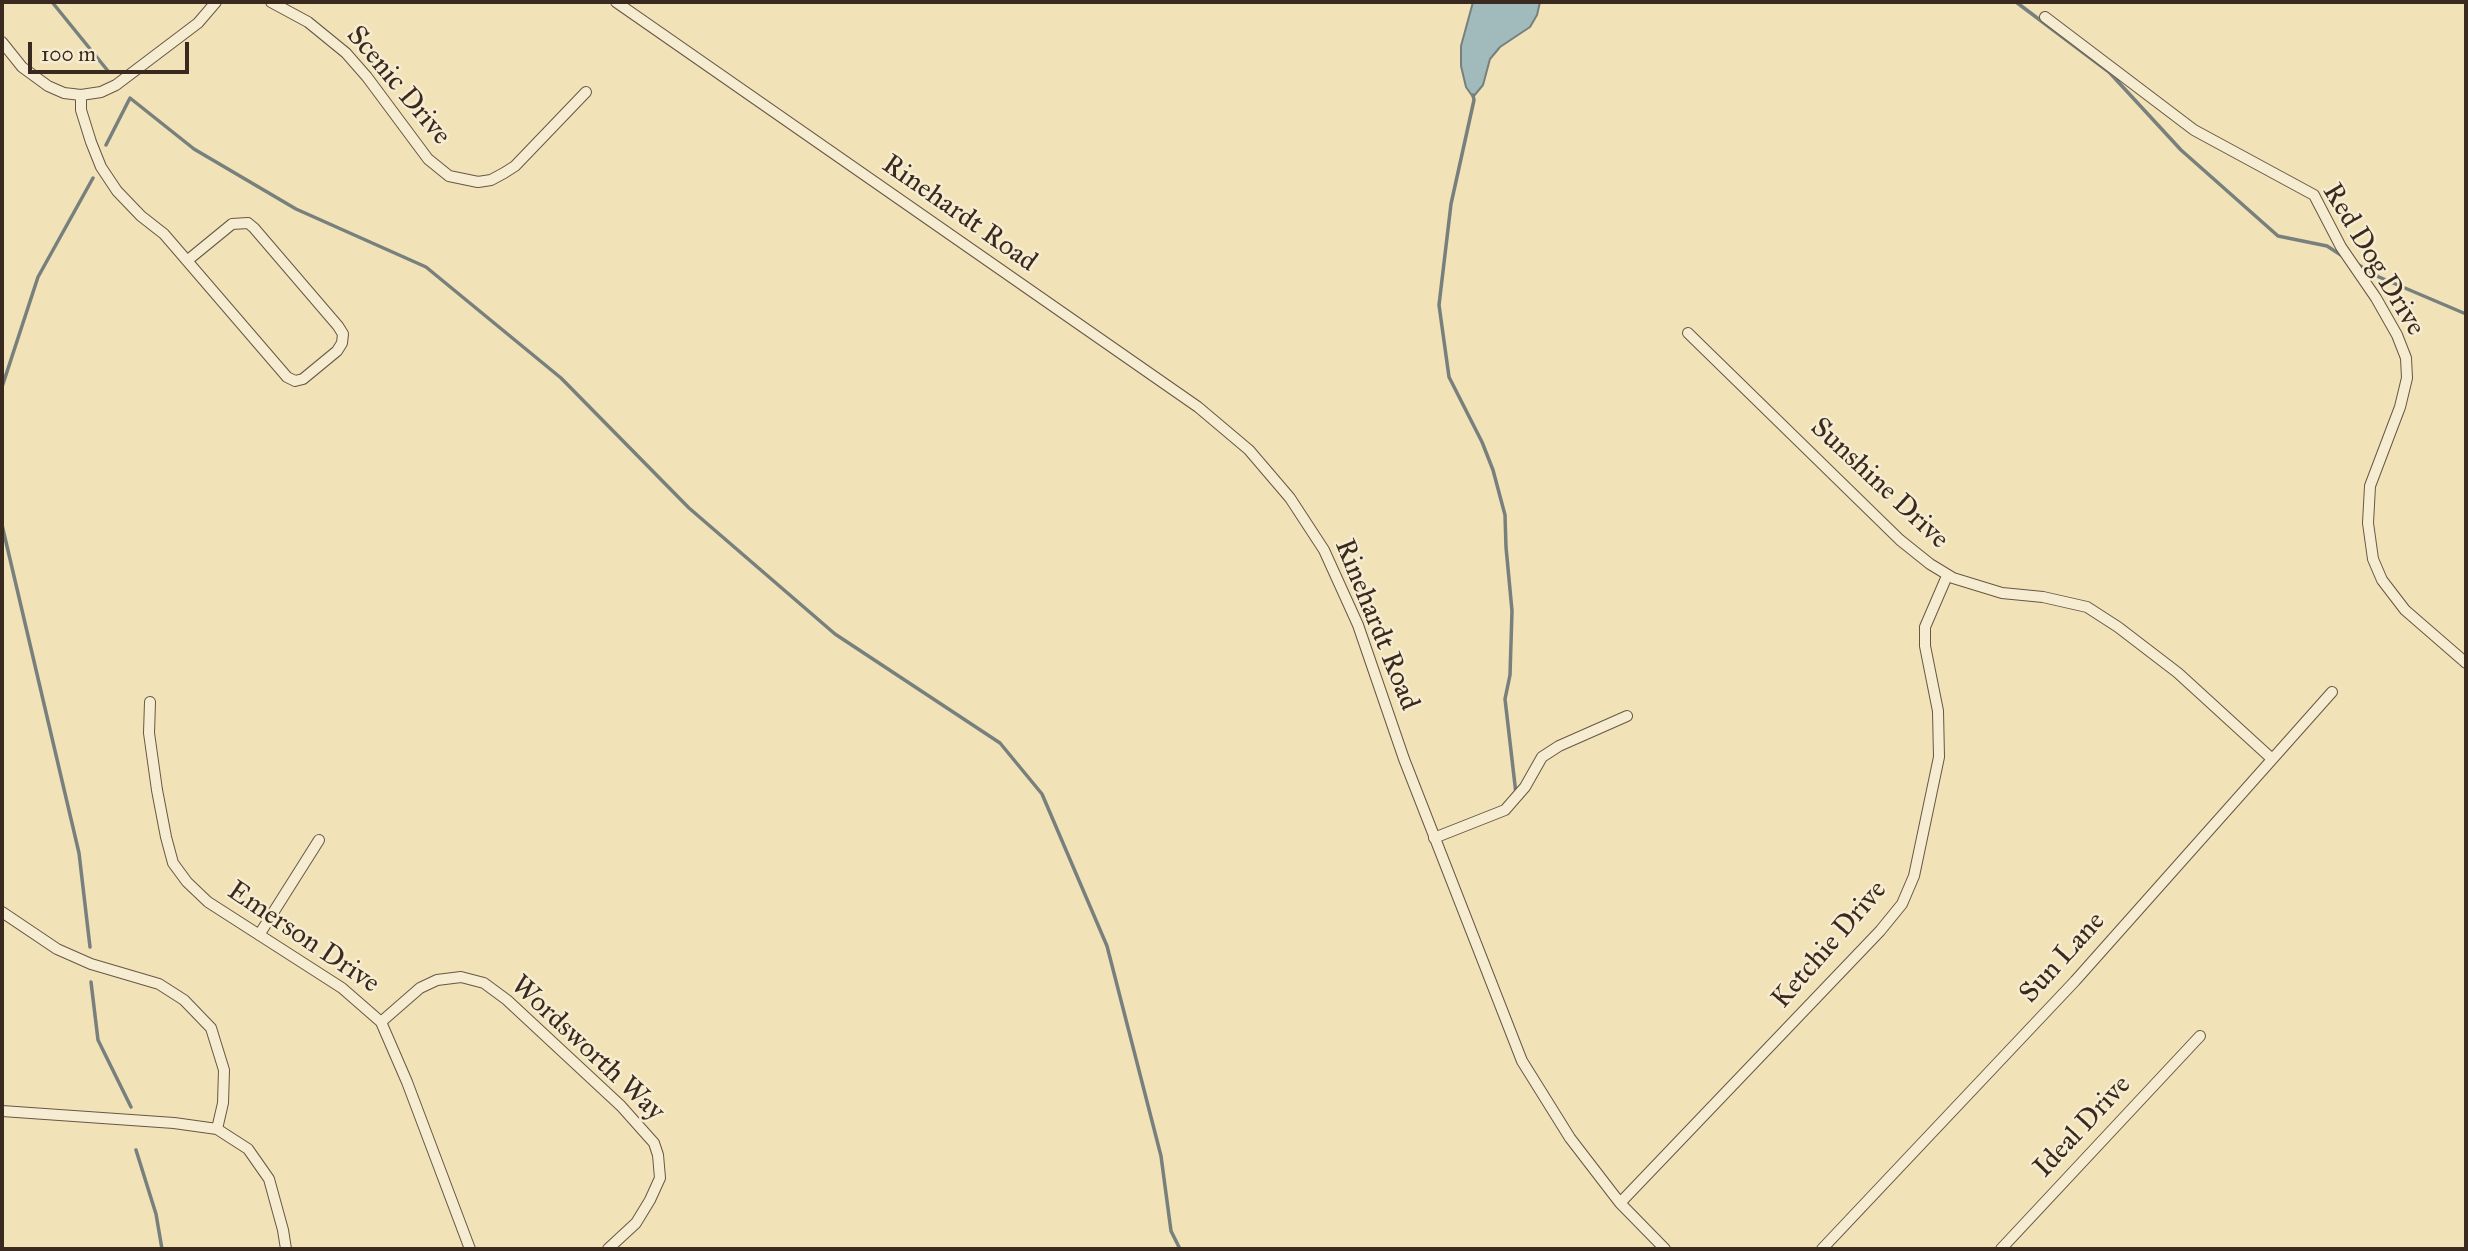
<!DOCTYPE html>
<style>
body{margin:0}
#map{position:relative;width:2468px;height:1251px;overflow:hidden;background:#f1e2b8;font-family:"IM FELL Great Primer",serif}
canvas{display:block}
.frame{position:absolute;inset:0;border:4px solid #39291e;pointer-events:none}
.scale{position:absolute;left:28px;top:42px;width:161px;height:32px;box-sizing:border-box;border:4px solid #39291e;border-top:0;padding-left:9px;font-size:21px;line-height:24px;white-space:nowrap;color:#39291e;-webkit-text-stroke:5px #f6ecd1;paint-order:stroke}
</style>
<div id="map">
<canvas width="2468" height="1251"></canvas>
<div class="frame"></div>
<div class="scale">100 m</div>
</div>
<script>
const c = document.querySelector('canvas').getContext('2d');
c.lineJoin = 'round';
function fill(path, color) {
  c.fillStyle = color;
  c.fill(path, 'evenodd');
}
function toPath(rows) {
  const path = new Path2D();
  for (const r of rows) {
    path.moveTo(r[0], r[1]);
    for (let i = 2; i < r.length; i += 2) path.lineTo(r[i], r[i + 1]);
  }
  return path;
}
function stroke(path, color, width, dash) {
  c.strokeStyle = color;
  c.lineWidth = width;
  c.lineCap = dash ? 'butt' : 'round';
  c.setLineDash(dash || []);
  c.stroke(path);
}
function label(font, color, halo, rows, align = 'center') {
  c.font = font + ' "IM FELL Great Primer",serif';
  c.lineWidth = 5;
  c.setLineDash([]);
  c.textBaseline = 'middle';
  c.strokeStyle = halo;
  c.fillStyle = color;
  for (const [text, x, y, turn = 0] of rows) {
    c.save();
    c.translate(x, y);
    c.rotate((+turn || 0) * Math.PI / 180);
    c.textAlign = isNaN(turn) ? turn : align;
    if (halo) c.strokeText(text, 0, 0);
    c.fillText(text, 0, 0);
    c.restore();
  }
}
const water = toPath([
 [1473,2,1540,2,1537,15,1530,27,1500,47,1490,59,1483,85,1473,97,1466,87,1461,66,1461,46,1473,2]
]);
const stream = toPath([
 [52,2,108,71],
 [2016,2,2109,72,2181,150,2278,236,2327,246,2344,257],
 [1473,95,1474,100,1451,204,1439,305,1449,377,1482,442,1493,470,1505,515,1506,547,1512,611,1510,675,1505,699,1516,794],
 [106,145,130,98,194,149,296,209,426,267,561,378,689,508,835,634,1000,743,1042,794,1107,946,1161,1156,1171,1231,1180,1249],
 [2357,264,2379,277,2466,314],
 [2,387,38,277,93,178],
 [2,525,79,853,90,947],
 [91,982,98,1040,131,1107],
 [136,1150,156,1214,162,1249]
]);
const minor = toPath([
 [271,2,308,22,346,53,367,77,428,159,449,176,478,182,491,180,504,173,515,166,586,92],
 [616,2,1198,407,1249,450,1290,498,1324,550,1358,625,1404,759,1522,1061,1570,1138,1620,1203,1665,1249],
 [2045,17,2194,130,2314,195,2341,247,2376,298,2397,335,2406,358,2407,378,2400,407,2370,486,2368,523,2373,559,2382,580,2405,610,2466,663],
 [2,42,22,67,48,86,64,93,81,95,101,92,116,85,198,23,216,2],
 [81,95,81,110,91,142,101,167,117,191,141,216,164,234,287,377,295,381,303,379,337,351,342,343,343,334,338,326,254,228,248,223,232,224,188,260],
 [1688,333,1900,540,1930,564,1953,578,2002,593,2043,597,2087,607,2118,627,2178,673,2271,758],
 [150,702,149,733,157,790,166,837,173,863,187,882,208,902,342,988,381,1022,407,1082,470,1249],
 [1434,838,1505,810,1525,787,1542,757,1559,746,1627,716],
 [2,912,57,949,91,964,159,984,184,1000,211,1028,224,1070,223,1103,217,1129],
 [259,935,319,840],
 [381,1022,420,988,437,980,461,977,484,983,507,1000,621,1106,654,1143,658,1155,660,1178,650,1200,636,1223,608,1249],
 [2,1111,174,1123,217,1129,248,1149,269,1179,283,1230,286,1249],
 [1620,1203,1880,931,1902,904,1914,876,1939,757,1938,711,1925,646,1925,627,1947,576],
 [1822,1249,2075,981,2332,692],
 [2001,1249,2200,1036]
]);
const streetNames = [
 ["Scenic Drive",398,86,50],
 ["Rinehardt Road",959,214,35],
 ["Red Dog Drive",2373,260,59],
 ["Sunshine Drive",1879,484,43],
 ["Rinehardt Road",1376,625,68],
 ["Emerson Drive",303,938,34],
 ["Ketchie Drive",1830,945,-49],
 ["Sun Lane",2063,958,-48],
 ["Wordsworth Way",587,1049,43],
 ["Ideal Drive",2083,1127,-47]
];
fill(water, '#a1babb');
stroke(water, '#77807c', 2);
stroke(stream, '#77807c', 3.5);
stroke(minor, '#675744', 12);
stroke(minor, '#f6ecd1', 10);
label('28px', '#39291e', '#f6ecd1', streetNames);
</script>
